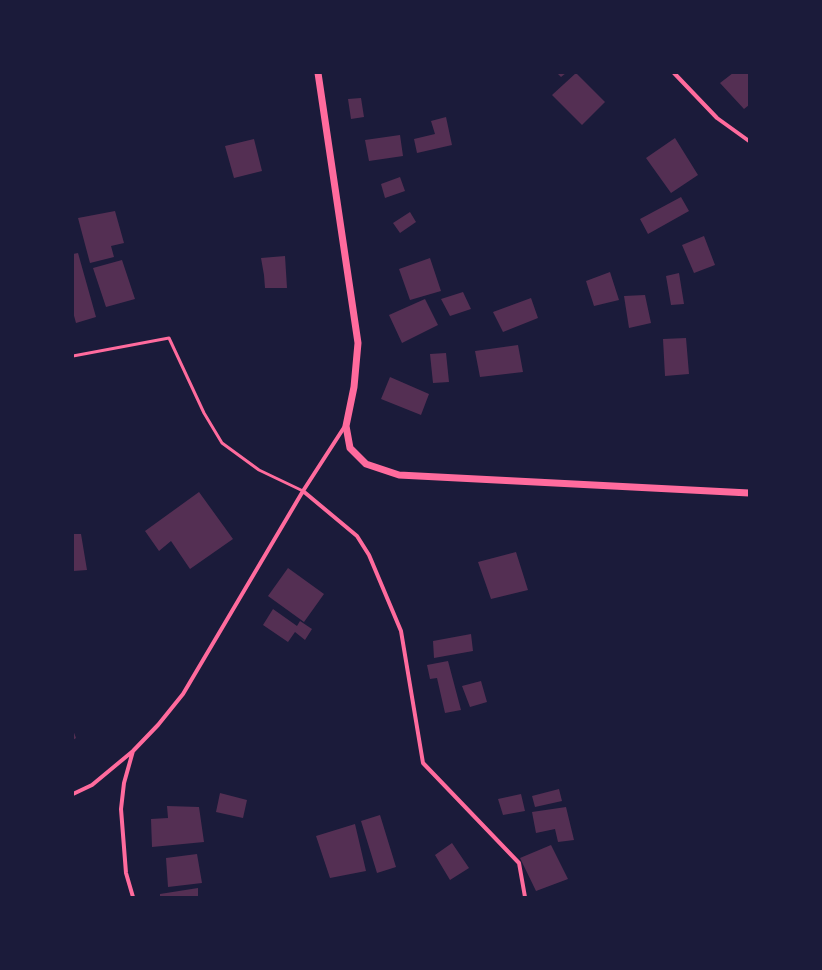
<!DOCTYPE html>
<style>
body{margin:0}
#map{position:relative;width:822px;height:970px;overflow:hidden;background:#1b1b3a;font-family:"Noto Serif",serif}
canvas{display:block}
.frame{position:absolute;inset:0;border:74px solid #1b1b3a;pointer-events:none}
</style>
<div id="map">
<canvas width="822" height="970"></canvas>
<div class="frame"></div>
</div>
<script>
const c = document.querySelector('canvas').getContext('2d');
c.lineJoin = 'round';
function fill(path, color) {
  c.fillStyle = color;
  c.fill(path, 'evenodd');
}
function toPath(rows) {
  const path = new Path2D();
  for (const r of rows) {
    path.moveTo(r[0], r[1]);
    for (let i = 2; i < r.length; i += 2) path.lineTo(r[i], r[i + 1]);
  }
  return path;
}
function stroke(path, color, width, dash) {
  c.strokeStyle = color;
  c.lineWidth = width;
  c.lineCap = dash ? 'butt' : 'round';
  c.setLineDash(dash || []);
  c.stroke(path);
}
const building = toPath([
 [557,73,566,73,561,77],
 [576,73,605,102,582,125,552,95],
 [733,73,749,73,749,105,744,109,720,83],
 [361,98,364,117,351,119,348,99],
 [446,117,452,145,417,153,414,139,435,134,431,121],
 [400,135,403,156,369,161,365,140],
 [675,138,698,175,671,193,646,158],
 [254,139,262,171,234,178,225,146],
 [400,177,405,191,385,198,381,184],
 [681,197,689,211,648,234,640,219],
 [115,211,124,243,111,246,114,257,90,263,78,218],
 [410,212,416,222,400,233,393,223],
 [704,236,715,265,694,273,682,245],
 [78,253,96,317,76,323,73,312,73,254],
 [285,256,287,288,265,288,264,275,261,258],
 [430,258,441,291,410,300,399,269],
 [122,260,135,299,106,307,93,268],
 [610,272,619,300,594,306,586,281],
 [679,273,684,304,671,305,666,276],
 [463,292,471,309,450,316,441,299],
 [645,295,651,323,629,328,624,296],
 [531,298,538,318,503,332,493,312],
 [425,299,438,325,402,343,389,315],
 [686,338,689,374,665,376,663,339],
 [518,345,523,372,480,377,475,351],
 [446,353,449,382,433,383,430,354],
 [390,377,429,394,421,415,381,399],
 [199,492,233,539,190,569,171,541,159,551,145,531],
 [73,534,81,534,87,570,73,571],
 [516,552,528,590,491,599,478,562],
 [288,568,324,594,304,622,268,596],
 [273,609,297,626,300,621,312,629,305,640,295,632,288,642,263,625],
 [471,634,473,651,434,658,433,641],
 [448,661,461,710,445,713,437,678,430,679,427,665],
 [481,681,487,702,470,707,462,686],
 [73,730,76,738,73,740],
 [559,789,562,801,535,807,532,796],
 [220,793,247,800,243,818,216,812],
 [521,794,525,811,503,815,498,799],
 [167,806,199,807,204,842,152,847,151,819,168,818],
 [566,807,574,840,558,842,555,829,536,833,532,812],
 [380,815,396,867,377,873,361,821],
 [355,824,366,871,330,878,316,836],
 [452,843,469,868,450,880,435,855],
 [551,845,568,879,536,891,520,858],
 [197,854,202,883,168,887,166,858],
 [198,888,198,897,160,897,160,894]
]);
const service = toPath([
 [73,356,169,338,204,413,222,443,259,470,303,491]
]);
const minor = toPath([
 [674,73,717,118,749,141],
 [303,491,357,536,369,555,401,631,423,763,519,863,525,897],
 [133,751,124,783,121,809,126,873,133,897],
 [73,794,92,785,133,751,158,725,183,694,303,491,345,426]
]);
const tertiary = toPath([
 [318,73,358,343,354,387,346,426,350,448,366,464,399,475,749,493]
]);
fill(building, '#542f53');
stroke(service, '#ff6b9d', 3);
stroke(minor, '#ff6b9d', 4);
stroke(tertiary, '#ff6b9d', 7);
</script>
